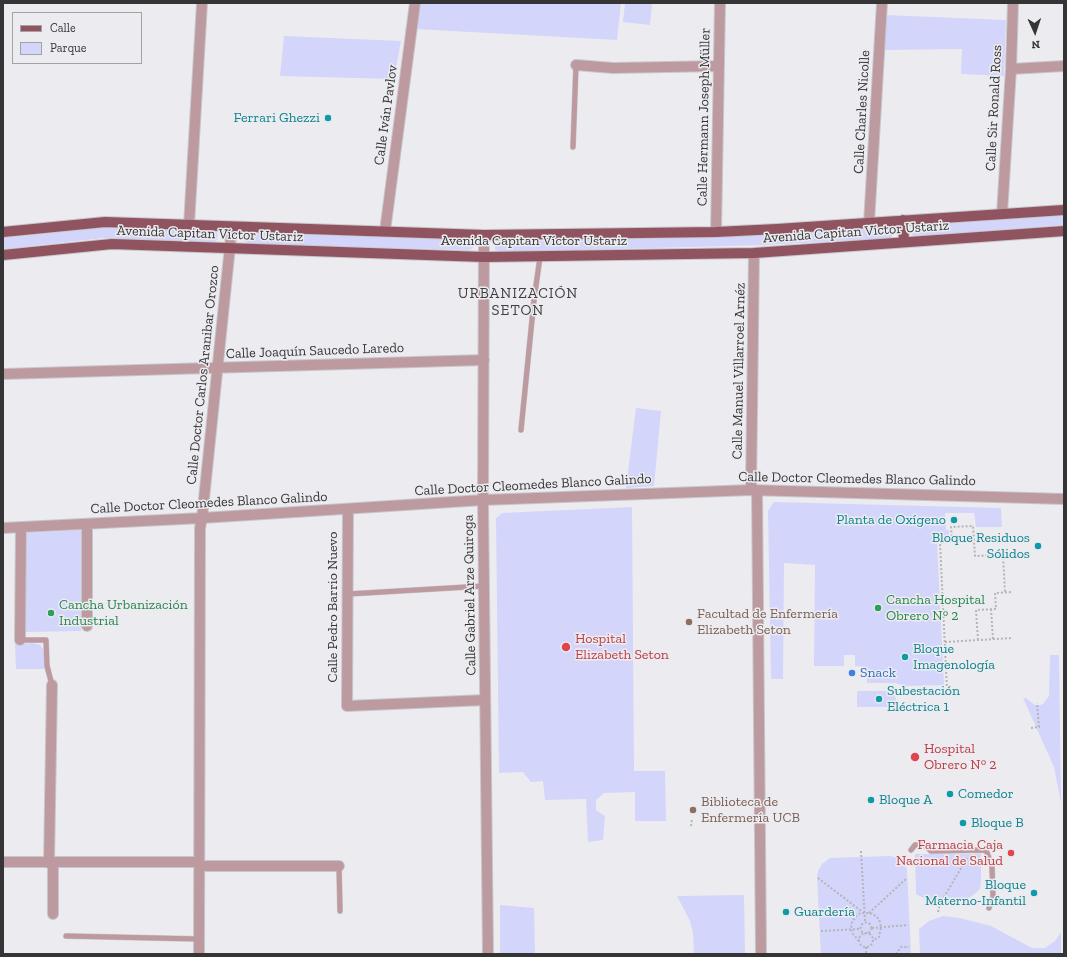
<!DOCTYPE html>
<meta charset="utf-8">
<style>
body{margin:0}
#map{position:relative;width:1067px;height:957px;overflow:hidden;background:#ececf0;font-family:"Zilla Slab",serif}
canvas{display:block}
.frame{position:absolute;inset:0;border:4px solid #353536;pointer-events:none}
.legend{position:absolute;left:12px;top:12px;width:130px;height:52px;box-sizing:border-box;background:#ececf0;border:1px solid #a3a3a6;margin:0;padding:5px 7px;list-style:none;font-size:12px;color:#353536}
.legend li{display:flex;align-items:center;gap:8px;height:20px}
.legend b{width:20px;border:1px solid #a3a3a6}
.north{position:absolute;left:1015px;top:12px;width:40px;height:40px;-webkit-text-stroke:3px #ececf0;paint-order:stroke;rotate:177deg;font-size:11px;font-weight:700;line-height:16px;text-align:center;color:#353536}
.north::after{content:'';display:block;margin:auto;width:14px;height:18px;background:#353536;clip-path:polygon(50% 0,100% 100%,50% 72%,0 100%)}
</style>
<div id="map">
<canvas width="1067" height="957"></canvas>
<div class="frame"></div>
<ul class="legend">
<li><b style="height:5px;background:#8f5460"></b>Calle</li>
<li><b style="height:11px;background:#d3d5fa"></b>Parque</li>
</ul>
<div class="north">N</div>
</div>
<script>
const c = document.querySelector('canvas').getContext('2d');
c.lineJoin = 'round';
function fill(path, color) {
  c.fillStyle = color;
  c.fill(path, 'evenodd');
}
function toPath(rows) {
  const path = new Path2D();
  for (const r of rows) {
    if (r.length === 3) {
      path.moveTo(r[0] + r[2], r[1]);
      path.arc(r[0], r[1], r[2], 0, 2 * Math.PI);
      continue;
    }
    path.moveTo(r[0], r[1]);
    for (let i = 2; i < r.length; i += 2) path.lineTo(r[i], r[i + 1]);
  }
  return path;
}
function stroke(path, color, width, dash) {
  c.strokeStyle = color;
  c.lineWidth = width;
  c.lineCap = dash ? 'butt' : 'round';
  c.setLineDash(dash || []);
  c.stroke(path);
}
function label(font, color, halo, rows, align = 'center') {
  c.font = font + ' "Zilla Slab",serif';
  c.lineWidth = 3;
  c.setLineDash([]);
  c.textBaseline = 'middle';
  c.strokeStyle = halo;
  c.fillStyle = color;
  for (const [text, x, y, turn = 0] of rows) {
    c.save();
    c.translate(x, y);
    c.rotate((+turn || 0) * Math.PI / 180);
    c.textAlign = isNaN(turn) ? turn : align;
    if (halo) c.strokeText(text, 0, 0);
    c.fillText(text, 0, 0);
    c.restore();
  }
}
const green = toPath([
 [419,3,621,3,617,40,415,29],
 [625,3,652,3,650,25,623,22],
 [885,15,1006,20,1004,76,961,74,962,49,883,50],
 [284,36,401,41,394,79,280,76],
 [1062,216,1064,218,1063,225,914,236,910,233,910,230,912,226],
 [103,228,214,231,217,232,218,236,217,240,214,242,103,238,3,249,3,238],
 [890,228,892,230,893,234,891,238,765,245,499,252,495,249,495,246,497,242,765,236],
 [248,233,469,240,472,242,474,245,472,249,468,250,249,244,244,241,243,238,244,234],
 [636,408,661,411,654,486,626,488],
 [774,502,1001,508,1002,527,976,527,974,513,945,513,946,530,949,530,949,540,937,542,944,685,906,686,895,683,867,683,867,667,855,666,855,655,844,655,844,666,814,666,815,565,784,563,783,679,771,679,768,511,771,506],
 [632,507,634,771,665,771,666,821,635,821,635,792,604,793,596,800,596,810,605,816,603,840,588,842,586,799,545,800,543,781,531,782,523,772,499,773,496,518,502,513],
 [83,530,81,631,24,632,26,533],
 [34,643,40,645,44,651,44,669,16,669,15,644],
 [1050,655,1059,655,1061,803,1054,767,1023,698,1026,698,1035,705,1040,705,1043,704,1049,696],
 [857,691,889,691,894,694,896,699,895,704,889,707,857,707],
 [915,854,981,854,981,882,980,889,972,896,953,905,936,904,927,900,916,894],
 [889,856,895,857,904,863,907,870,911,954,821,954,817,877,818,871,822,864,830,858],
 [744,895,745,954,694,954,693,933,690,921,677,896],
 [500,905,534,908,535,954,500,954],
 [943,916,960,918,991,926,1032,948,1045,948,1055,941,1061,932,1061,954,920,954,919,929,929,921]
]);
const path = toPath([
 [991,609,993,639],
 [978,640,976,610,996,609,995,593,1011,592],
 [945,642,1013,638],
 [947,690,940,543,952,541,951,527,973,526,975,556,1003,555,1005,592],
 [1031,728,1039,727,1037,703],
 [691,826,692,819],
 [861,851,865,922],
 [818,878,860,910,861,913],
 [938,912,940,904,967,858],
 [869,913,907,878],
 [866,928,5.5],
 [872,928,908,925],
 [821,931,861,929],
 [866,940,7],
 [859,941,853,934,851,929,852,922,857,915,861,913,869,913,873,914,879,919,881,927,879,937,872,941],
 [866,947,866,954],
 [896,954,901,947,909,947]
]);
const lane = toPath([
 [573,147,576,65],
 [521,430,534,300,540,257],
 [348,594,484,586],
 [20,640,46,640,47,666,52,685],
 [911,850,915,845,924,845,931,851,986,850,992,866,993,897,989,908],
 [339,866,340,911],
 [66,936,199,939]
]);
const street = toPath([
 [576,65,613,68,719,66],
 [1011,69,1064,66],
 [1002,214,1011,69,1013,3],
 [869,223,882,3],
 [189,225,202,3],
 [385,231,415,3],
 [716,232,720,3],
 [484,235,483,500,488,954],
 [3,374,484,360],
 [751,490,754,253],
 [757,490,761,954],
 [348,509,347,706,485,700],
 [87,524,87,626],
 [3,528,202,518,483,500,751,490,1064,499],
 [20,640,21,527],
 [3,862,199,862],
 [49,863,52,685],
 [199,866,339,866],
 [53,914,53,863],
 [199,954,200,528,202,518,232,227]
]);
const primary = toPath([
 [903,220,904,242],
 [3,232,105,222,484,235,716,232,777,229,1064,210],
 [3,255,112,244,484,257,754,253,1064,231]
]);
const markers = [
 [328,118,4,"#0f9aa8"],
 [954,520,4,"#0f9aa8"],
 [1038,546,4,"#0f9aa8"],
 [878,608,4,"#2e9e5b"],
 [51,613,4,"#2e9e5b"],
 [689,622,4,"#8d6e63"],
 [566,647,5,"#e0444e"],
 [905,657,4,"#0f9aa8"],
 [852,673,4,"#3f7fe0"],
 [879,699,4,"#0f9aa8"],
 [915,757,5,"#e0444e"],
 [950,794,4,"#0f9aa8"],
 [871,800,4,"#0f9aa8"],
 [693,810,4,"#8d6e63"],
 [963,823,4,"#0f9aa8"],
 [1011,853,4,"#e0444e"],
 [1034,893,4,"#0f9aa8"],
 [786,912,4,"#0f9aa8"]
];
const streetNames = [
 ["Calle Sir Ronald Ross",994,108,-87],
 ["Calle Charles Nicolle",862,112,-87],
 ["Calle Iván Pavlov",386,115,-82],
 ["Calle Hermann Joseph Müller",704,117,-89],
 ["Avenida Capitan Víctor Ustariz",856,232,-4],
 ["Avenida Capitan Víctor Ustariz",210,234,2],
 ["Avenida Capitan Víctor Ustariz",534,241],
 ["Calle Joaquín Saucedo Laredo",315,351,-2],
 ["Calle Manuel Villarroel Arnéz",739,371,-89],
 ["Calle Doctor Carlos Aranibar Orozco",203,375,-84],
 ["Calle Doctor Cleomedes Blanco Galindo",857,479,1],
 ["Calle Doctor Cleomedes Blanco Galindo",533,485,-3],
 ["Calle Doctor Cleomedes Blanco Galindo",209,503,-3],
 ["Calle Gabriel Arze Quiroga",470,595,-91],
 ["Calle Pedro Barrio Nuevo",333,607,-90]
];
const cultureNames = [
 ["Ferrari Ghezzi",320,118,"right"],
 ["Planta de Oxígeno",946,520,"right"],
 ["Bloque Residuos",1030,538,"right"],
 ["Sólidos",1030,554,"right"],
 ["Bloque",913,649],
 ["Imagenología",913,665],
 ["Subestación",887,691],
 ["Eléctrica 1",887,707],
 ["Comedor",958,794],
 ["Bloque A",879,800],
 ["Bloque B",971,823],
 ["Bloque",1026,885,"right"],
 ["Materno-Infantil",1026,901,"right"],
 ["Guardería",794,912]
];
const leisureNames = [
 ["Cancha Hospital",886,600],
 ["Obrero N° 2",886,616],
 ["Cancha Urbanización",59,605],
 ["Industrial",59,621]
];
const educationNames = [
 ["Facultad de Enfermería",697,614],
 ["Elizabeth Seton",697,630],
 ["Biblioteca de",701,802],
 ["Enfermería UCB",701,818]
];
const healthNames = [
 ["Hospital",575,639],
 ["Elizabeth Seton",575,655],
 ["Hospital",924,749],
 ["Obrero N° 2",924,765],
 ["Farmacia Caja",1003,845,"right"],
 ["Nacional de Salud",1003,861,"right"]
];
const shopNames = [
 ["Snack",860,673]
];
const neighbourhoodNames = [
 ["URBANIZACIÓN",518,294],
 ["SETON",518,311]
];
fill(green, '#d3d5fa');
stroke(lane, '#c7c7cb', 6);
stroke(street, '#c7c7cb', 12);
stroke(primary, '#c7c7cb', 12);
stroke(path, '#b5b5b8', 2, [2, 2]);
stroke(lane, '#bd9a9f', 5);
stroke(street, '#bd9a9f', 10);
stroke(primary, '#8f5460', 10);
for (const [x, y, r, color] of markers) {
  const dot = new Path2D();
  dot.arc(x, y, r, 0, 2 * Math.PI);
  c.fillStyle = color;
  c.fill(dot);
  stroke(dot, '#ececf0', 1.5);
}
label('14px', '#353536', '#ececf0', streetNames);
label('14px', '#0d838f', '#ececf0', cultureNames, 'left');
label('14px', '#27864d', '#ececf0', leisureNames, 'left');
label('14px', '#785e54', '#ececf0', educationNames, 'left');
label('14px', '#be3a42', '#ececf0', healthNames, 'left');
label('14px', '#366cbe', '#ececf0', shopNames, 'left');
c.letterSpacing = '1px';
label('15px', '#3f3f42', '#ececf0', neighbourhoodNames);
c.letterSpacing = '0px';
</script>
